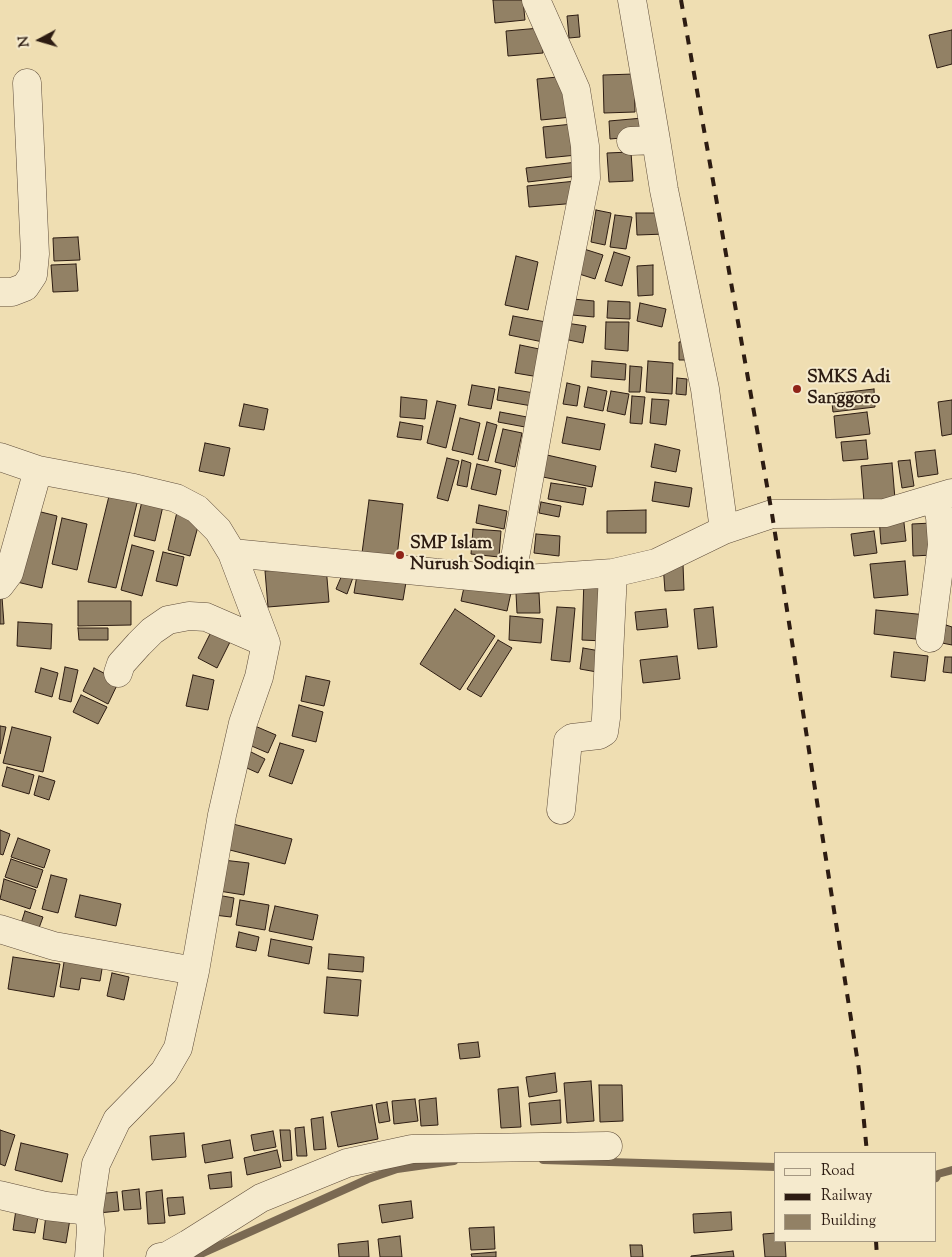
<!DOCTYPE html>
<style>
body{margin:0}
#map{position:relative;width:952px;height:1257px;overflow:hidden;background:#efdeb2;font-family:"Sorts Mill Goudy",serif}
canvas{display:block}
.legend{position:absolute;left:774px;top:1152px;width:162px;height:90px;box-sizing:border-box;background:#f5eacd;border:1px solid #a59882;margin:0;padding:6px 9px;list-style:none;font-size:15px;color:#2d1c12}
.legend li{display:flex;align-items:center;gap:10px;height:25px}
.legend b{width:25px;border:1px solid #a59882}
.north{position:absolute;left:15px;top:15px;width:50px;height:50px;-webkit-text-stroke:4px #f5eacd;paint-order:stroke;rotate:264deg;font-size:14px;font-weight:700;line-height:20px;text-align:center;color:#2d1c12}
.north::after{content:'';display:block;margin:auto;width:18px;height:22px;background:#2d1c12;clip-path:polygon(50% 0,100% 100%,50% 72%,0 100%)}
</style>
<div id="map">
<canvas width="952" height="1257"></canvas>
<ul class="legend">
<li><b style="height:6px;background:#f5eacd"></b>Road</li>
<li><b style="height:6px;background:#2d1c12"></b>Railway</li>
<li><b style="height:14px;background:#928165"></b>Building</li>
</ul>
<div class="north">N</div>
</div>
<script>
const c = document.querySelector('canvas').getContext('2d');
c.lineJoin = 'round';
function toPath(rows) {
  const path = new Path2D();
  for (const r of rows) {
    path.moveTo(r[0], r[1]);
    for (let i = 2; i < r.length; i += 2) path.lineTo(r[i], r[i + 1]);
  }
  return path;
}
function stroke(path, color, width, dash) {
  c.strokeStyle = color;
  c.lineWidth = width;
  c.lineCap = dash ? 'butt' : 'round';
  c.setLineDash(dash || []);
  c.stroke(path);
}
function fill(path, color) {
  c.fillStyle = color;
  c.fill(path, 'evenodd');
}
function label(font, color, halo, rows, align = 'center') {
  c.font = font + ' "Sorts Mill Goudy",serif';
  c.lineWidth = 4;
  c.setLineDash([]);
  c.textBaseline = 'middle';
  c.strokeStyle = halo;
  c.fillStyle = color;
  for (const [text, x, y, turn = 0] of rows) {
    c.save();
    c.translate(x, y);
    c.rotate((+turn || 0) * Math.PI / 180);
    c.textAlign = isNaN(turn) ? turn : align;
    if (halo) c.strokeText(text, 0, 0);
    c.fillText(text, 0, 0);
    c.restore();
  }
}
const stream = toPath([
 [543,1160,776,1167],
 [936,1178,938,1174,952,1170],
 [194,1257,368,1179,397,1169,454,1161]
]);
const building = toPath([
 [493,0,523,0,525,20,495,23,493,0],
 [578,15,580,37,569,38,567,16,578,15],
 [540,28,543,53,508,56,506,31,540,28],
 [952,30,952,64,937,68,929,35,952,30],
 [634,74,635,112,604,113,603,75,634,74],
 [568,76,572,117,541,120,537,79,568,76],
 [643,118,644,136,610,139,609,121,643,118],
 [573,124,577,155,546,158,543,127,573,124],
 [631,152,633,181,609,182,607,153,631,152],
 [577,162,578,176,528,182,526,168,577,162],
 [576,181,577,203,529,207,527,186,576,181],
 [596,210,611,213,605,245,591,242,596,210],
 [636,213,665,213,666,234,637,235,636,213],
 [615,215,632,217,626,249,610,247,615,215],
 [78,237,80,260,54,261,53,238,78,237],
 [584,249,603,255,595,279,576,273,584,249],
 [614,252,630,257,622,286,605,281,614,252],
 [516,256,538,262,528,310,505,305,516,256],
 [76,264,78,291,53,292,51,265,76,264],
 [653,265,653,295,638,296,637,266,653,265],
 [573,299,594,301,594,317,572,315,573,299],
 [608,301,630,302,630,319,607,318,608,301],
 [640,303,666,309,662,327,637,321,640,303],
 [513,316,546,322,543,342,509,335,513,316],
 [606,322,629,322,628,351,605,349,606,322],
 [566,323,586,326,583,343,564,339,566,323],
 [689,341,690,360,679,360,679,342,689,341],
 [520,345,544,350,539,377,515,373,520,345],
 [592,361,626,364,625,380,591,377,592,361],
 [648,361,673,363,672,394,646,392,648,361],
 [630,366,642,367,640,392,629,392,630,366],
 [677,378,687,379,686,395,676,394,677,378],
 [567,383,580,386,577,406,563,404,567,383],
 [472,385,495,389,491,409,468,405,472,385],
 [499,387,534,393,532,406,497,400,499,387],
 [588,387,607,391,603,411,584,407,588,387],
 [874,389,875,407,833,412,831,394,874,389],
 [611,391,629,394,625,415,607,411,611,391],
 [632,396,645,397,642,424,630,423,632,396],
 [401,397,427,400,425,419,400,417,401,397],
 [652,399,669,400,666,425,650,423,652,399],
 [952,400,952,434,942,436,938,402,952,400],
 [437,401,456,405,446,448,427,443,437,401],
 [244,404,268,409,264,430,239,426,244,404],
 [500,412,527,417,525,427,498,422,500,412],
 [867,412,870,434,836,438,834,416,867,412],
 [567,417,605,424,600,450,562,443,567,417],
 [460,418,480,423,473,455,452,450,460,418],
 [400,422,423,426,421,440,397,437,400,422],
 [487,422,497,425,488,461,478,459,487,422],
 [503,429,522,433,515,467,495,462,503,429],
 [866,440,868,459,843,461,841,442,866,440],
 [205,443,230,448,224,476,199,471,205,443],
 [655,444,680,450,676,472,651,467,655,444],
 [935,450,938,474,918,477,915,452,935,450],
 [547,455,596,466,592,487,543,477,547,455],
 [447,458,459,461,448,501,437,498,447,458],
 [462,460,471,463,467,487,457,485,462,460],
 [910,460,914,486,902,488,898,461,910,460],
 [892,463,895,499,864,502,861,466,892,463],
 [477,464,501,470,496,495,471,489,477,464],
 [655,482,692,488,689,507,652,501,655,482],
 [551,483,586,488,583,505,548,499,551,483],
 [110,492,138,499,116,588,88,582,110,492],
 [369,500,403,504,397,557,362,553,369,500],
 [142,501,163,506,155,541,134,536,142,501],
 [541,502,561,506,559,517,539,513,541,502],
 [479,505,507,511,504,529,476,523,479,505],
 [33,510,57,516,42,588,17,582,33,510],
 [646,510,646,533,607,533,607,511,646,510],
 [177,512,200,519,190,556,168,550,177,512],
 [903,514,906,541,881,544,879,517,903,514],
 [62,518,87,524,77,570,52,564,62,518],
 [932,523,933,555,913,556,912,524,932,523],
 [473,529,501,531,499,557,471,554,473,529],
 [874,531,877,553,854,556,851,534,874,531],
 [536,534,560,536,559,556,534,553,536,534],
 [132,545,154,551,142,596,121,590,132,545],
 [163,552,184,557,177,586,156,581,163,552],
 [905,561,908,595,874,598,870,564,905,561],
 [663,564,683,564,684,590,665,591,663,564],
 [326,566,329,602,268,607,265,571,326,566],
 [345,568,355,572,347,594,336,589,345,568],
 [358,569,407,576,403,600,354,593,358,569],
 [466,578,512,588,507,611,461,601,466,578],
 [584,579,606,580,604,641,582,640,584,579],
 [516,593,539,593,540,613,517,613,516,593],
 [2,597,4,624,0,624,0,598,2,597],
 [78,601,131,601,131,625,78,626,78,601],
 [557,607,575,608,570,662,551,660,557,607],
 [713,607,717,647,698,649,694,609,713,607],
 [455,609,495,636,460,690,420,664,455,609],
 [666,609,668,627,637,630,635,612,666,609],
 [876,610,927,615,924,640,874,634,876,610],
 [510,616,543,619,541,643,509,640,510,616],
 [18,622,52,624,51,649,17,646,18,622],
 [946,625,952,627,952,645,942,643,946,625],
 [214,626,233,636,217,668,198,658,214,626],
 [78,628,108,628,108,640,79,640,78,628],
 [498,640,512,648,481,697,467,689,498,640],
 [583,648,600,651,597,672,580,669,583,648],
 [894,652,928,656,925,681,891,677,894,652],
 [677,656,680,679,643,683,640,660,677,656],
 [945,657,952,657,952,673,943,672,945,657],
 [65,667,78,670,71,702,59,699,65,667],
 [41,668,58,673,52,697,35,692,41,668],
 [94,668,119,681,108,704,83,691,94,668],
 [193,675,214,680,208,710,186,706,193,675],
 [306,676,330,681,324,706,301,701,306,676],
 [81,695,107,707,98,724,73,712,81,695],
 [299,705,323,712,316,742,292,736,299,705],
 [0,726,6,727,0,754,0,726],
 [255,726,276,735,268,753,247,744,255,726],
 [12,727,51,737,43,772,3,763,12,727],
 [280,743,304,750,292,784,269,776,280,743],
 [245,749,265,759,258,773,238,764,245,749],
 [7,767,34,775,29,794,2,786,7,767],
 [39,776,55,781,49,800,34,795,39,776],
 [229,823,292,839,285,864,222,848,229,823],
 [0,830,10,834,3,855,0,854,0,830],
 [18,838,50,850,44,868,11,857,18,838],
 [11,859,43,870,37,888,5,877,11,859],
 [223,860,249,863,244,895,219,891,223,860],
 [51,875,67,879,58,913,42,909,51,875],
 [4,879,36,890,30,909,0,899,4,879],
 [80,895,121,904,116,926,75,917,80,895],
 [217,895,234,898,231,917,214,915,217,895],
 [240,900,269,905,265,930,236,925,240,900],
 [275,906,318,915,313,940,269,931,275,906],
 [25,911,43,917,35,939,18,933,25,911],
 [239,932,259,937,256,951,236,947,239,932],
 [271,939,312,947,309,964,268,956,271,939],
 [329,954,364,957,363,972,328,969,329,954],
 [65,956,103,963,100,981,81,978,79,990,60,987,65,956],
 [13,957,60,964,54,997,8,989,13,957],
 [112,973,129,977,124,1000,107,996,112,973],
 [327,977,361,980,358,1016,324,1013,327,977],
 [478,1042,480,1057,460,1059,458,1044,478,1042],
 [555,1073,557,1092,529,1097,526,1077,555,1073],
 [591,1081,594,1121,567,1123,564,1083,591,1081],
 [599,1085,622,1085,623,1121,600,1122,599,1085],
 [518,1087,521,1127,501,1128,498,1089,518,1087],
 [436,1098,438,1125,421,1126,419,1100,436,1098],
 [415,1099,418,1121,394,1124,392,1101,415,1099],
 [560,1100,561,1123,531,1125,529,1103,560,1100],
 [387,1102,390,1121,379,1123,376,1104,387,1102],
 [372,1105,378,1139,338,1147,331,1112,372,1105],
 [323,1117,326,1149,314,1150,311,1119,323,1117],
 [304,1127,307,1156,297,1156,295,1128,304,1127],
 [0,1130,15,1135,5,1166,0,1164,0,1130],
 [280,1130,290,1130,292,1160,283,1161,280,1130],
 [273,1131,276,1147,254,1151,251,1135,273,1131],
 [184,1133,186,1157,152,1160,150,1136,184,1133],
 [230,1140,233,1158,205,1163,202,1145,230,1140],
 [21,1143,68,1154,62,1182,15,1170,21,1143],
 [277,1150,281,1167,247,1175,244,1158,277,1150],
 [231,1172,232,1187,210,1189,208,1175,231,1172],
 [139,1189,141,1209,124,1210,122,1191,139,1189],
 [162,1190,165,1223,148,1224,146,1192,162,1190],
 [117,1192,119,1211,98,1213,97,1194,117,1192],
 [183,1197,185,1214,169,1216,167,1198,183,1197],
 [411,1201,413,1218,382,1223,379,1205,411,1201],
 [17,1203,40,1206,35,1233,13,1230,17,1203],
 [731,1212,732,1230,694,1233,693,1214,731,1212],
 [46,1215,70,1219,66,1243,43,1239,46,1215],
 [494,1227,495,1249,471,1250,469,1228,494,1227],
 [776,1233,776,1241,785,1241,786,1257,765,1257,763,1234,776,1233],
 [400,1236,402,1257,380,1257,378,1239,400,1236],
 [368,1241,369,1257,339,1257,338,1244,368,1241],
 [630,1245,642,1245,643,1257,631,1257,630,1245],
 [733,1251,734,1257,691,1257,691,1256,733,1251],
 [496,1252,496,1257,472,1257,471,1254,496,1252]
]);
const street = toPath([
 [632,0,656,140],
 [631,141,656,140,664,190,705,389,724,530],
 [0,292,12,292,25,287,33,275,35,254,27,83],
 [0,457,38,470,134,488,176,498,197,509,218,530,232,553,266,643,259,677,243,723,222,815,195,971,178,1048,164,1072,117,1120,96,1164,89,1211],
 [232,553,511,580,613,573,656,563,724,530,772,514,885,513,952,493],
 [511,580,559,313,586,178,585,146,576,90,536,0],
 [0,585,9,573,38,470],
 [930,638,942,545,940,517,936,499],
 [118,673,121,664,139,644,152,631,168,620,189,616,206,617,266,643],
 [561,810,568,741,572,738,599,735,604,732,606,718,613,573],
 [0,929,54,946,195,971],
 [0,1195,46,1206,89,1211,91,1229,89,1257],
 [160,1257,167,1256,188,1244,261,1198,347,1163,412,1149,608,1146]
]);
const rail = toPath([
 [681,0,772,514,859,1070,867,1153],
 [876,1241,877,1257]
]);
const markers = [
 [797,389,5,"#8f2418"],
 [400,555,5,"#8f2418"]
];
const poiNames = [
 ["SMKS Adi",807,379],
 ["Sanggoro",807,400],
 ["SMP Islam",410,545],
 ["Nurush Sodiqin",410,566]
];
stroke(stream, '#7a6952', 8);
fill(building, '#928165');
stroke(building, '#2d1c12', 1);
stroke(street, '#5e4c3a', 29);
stroke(street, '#f5eacd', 28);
stroke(rail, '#2d1c12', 4, [9, 9]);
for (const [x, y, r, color] of markers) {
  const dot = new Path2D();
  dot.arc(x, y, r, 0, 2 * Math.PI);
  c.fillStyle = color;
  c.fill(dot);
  stroke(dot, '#f5eacd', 2);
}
label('bold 18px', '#2d1c12', '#f5eacd', poiNames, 'left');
</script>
